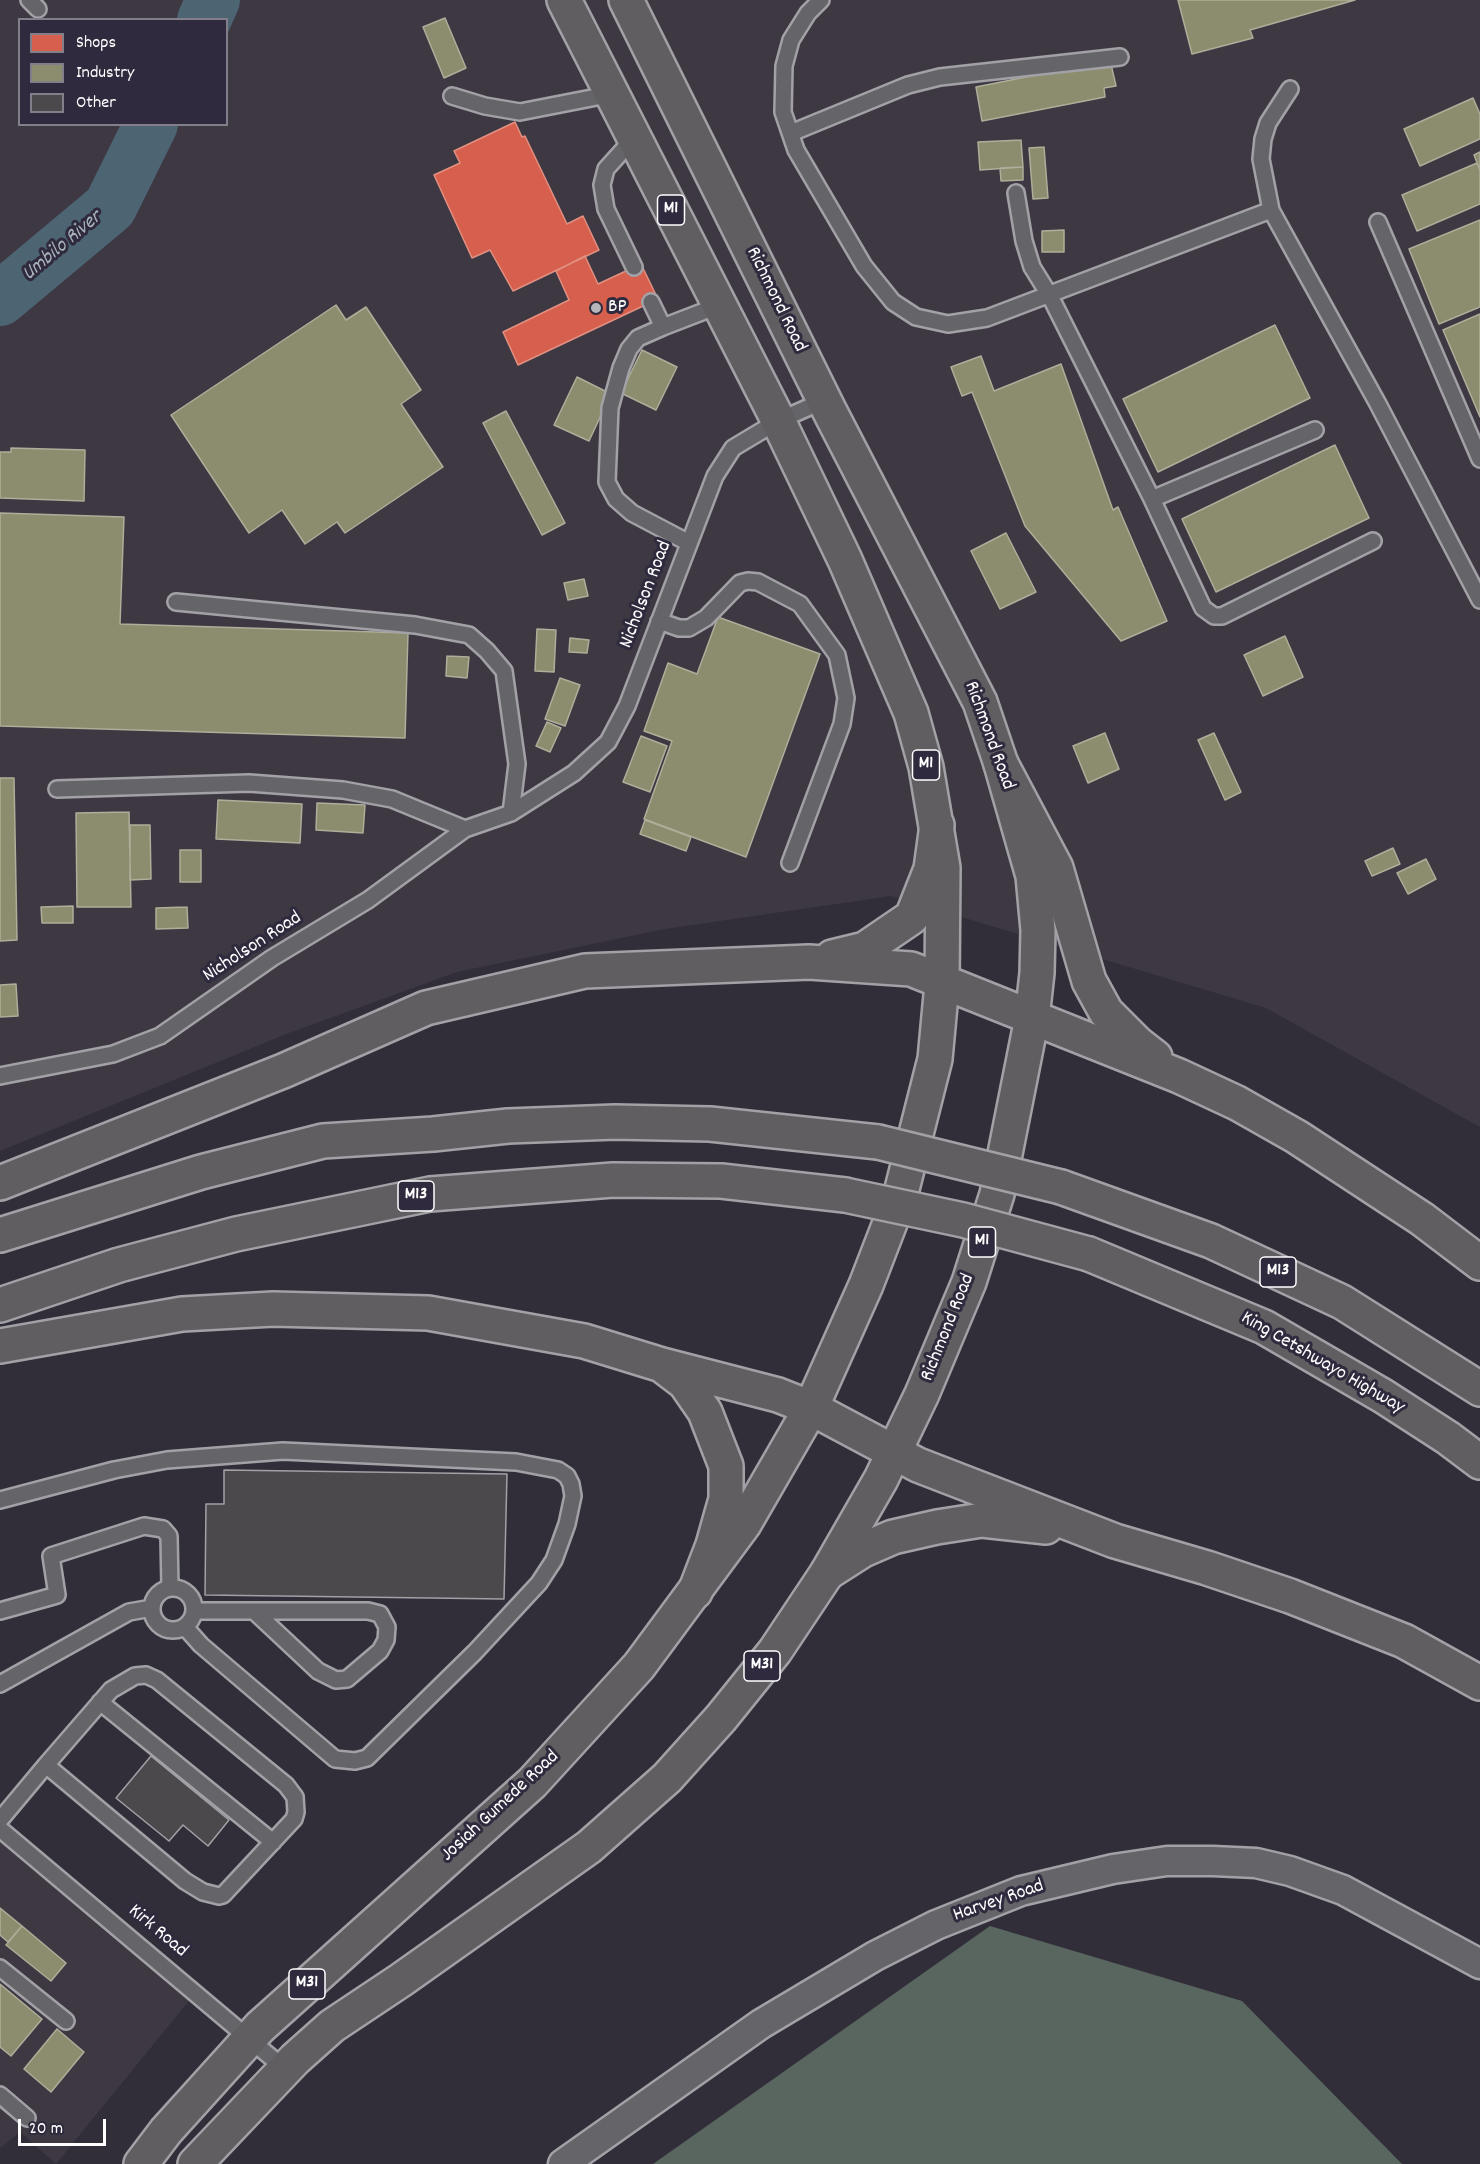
<!DOCTYPE html>
<style>
body{margin:0}
#map{position:relative;width:1480px;height:2164px;overflow:hidden;background:#312e39;font-family:Dekko,sans-serif}
canvas{display:block}
.legend{position:absolute;left:18px;top:18px;width:210px;height:108px;box-sizing:border-box;background:#2f2a3d;border:2px solid #827f8b;margin:0;padding:8px 10px;list-style:none;font-size:18px;color:#fff}
.legend li{display:flex;align-items:center;gap:12px;height:30px}
.legend b{width:30px;border:2px solid #827f8b}
.scale{position:absolute;left:18px;top:2119px;width:88px;height:27px;box-sizing:border-box;border:3px solid #fff;border-top:0;padding-left:8px;font-size:18px;line-height:21px;white-space:nowrap;color:#fff;-webkit-text-stroke:4px #2f2a3d;paint-order:stroke}
</style>
<div id="map">
<canvas width="1480" height="2164"></canvas>
<ul class="legend">
<li><b style="height:16px;background:#d6604d"></b>Shops</li>
<li><b style="height:16px;background:#8c8c6e"></b>Industry</li>
<li><b style="height:16px;background:#4c494d"></b>Other</li>
</ul>
<div class="scale">20 m</div>
</div>
<script>
const c = document.querySelector('canvas').getContext('2d');
c.lineJoin = 'round';
function fill(path, color) {
  c.fillStyle = color;
  c.fill(path, 'evenodd');
}
function toPath(rows) {
  const path = new Path2D();
  for (const r of rows) {
    if (r.length === 3) {
      path.moveTo(r[0] + r[2], r[1]);
      path.arc(r[0], r[1], r[2], 0, 2 * Math.PI);
      continue;
    }
    path.moveTo(r[0], r[1]);
    for (let i = 2; i < r.length; i += 2) path.lineTo(r[i], r[i + 1]);
  }
  return path;
}
function stroke(path, color, width, dash) {
  c.strokeStyle = color;
  c.lineWidth = width;
  c.lineCap = dash ? 'butt' : 'round';
  c.setLineDash(dash || []);
  c.stroke(path);
}
function label(font, color, halo, rows, align = 'center') {
  c.font = font + ' Dekko,sans-serif';
  c.lineWidth = 6;
  c.setLineDash([]);
  c.textBaseline = 'middle';
  c.strokeStyle = halo;
  c.fillStyle = color;
  for (const [text, x, y, turn = 0] of rows) {
    c.save();
    c.translate(x, y);
    c.rotate((+turn || 0) * Math.PI / 180);
    c.textAlign = isNaN(turn) ? turn : align;
    if (halo) c.strokeText(text, 0, 0);
    c.fillText(text, 0, 0);
    c.restore();
  }
}
const built = toPath([
 [0,0,1480,0,1480,1127,1266,1008,891,896,665,929,457,972,289,1033,0,1151],
 [20,20,226,20,226,124,20,124],
 [0,1836,192,1997,56,2164,20,2132,0,2148]
]);
const green = toPath([
 [990,1926,1242,2001,1402,2164,653,2164]
]);
const shops = toPath([
 [515,122,522,137,525,136,567,224,583,216,599,250,513,291,490,250,472,258,434,175,460,163,454,151,515,122],
 [585,256,598,284,641,264,658,299,518,365,503,332,569,300,556,271,585,256]
]);
const industry = toPath([
 [1178,0,1355,0,1250,30,1253,38,1192,54,1178,0],
 [445,18,466,68,444,78,423,27,445,18],
 [1111,64,1116,86,1104,88,1105,97,982,121,976,87,1076,67,1076,71,1111,64],
 [1473,98,1480,114,1480,139,1420,166,1404,129,1473,98],
 [1021,140,1023,167,980,170,978,142,1021,140],
 [1044,147,1048,198,1033,199,1029,148,1044,147],
 [1480,152,1480,170,1474,155,1480,152],
 [1477,163,1480,170,1480,204,1417,231,1402,195,1477,163],
 [1023,167,1023,180,1001,181,1000,168,1023,167],
 [1480,220,1480,307,1439,324,1409,249,1480,220],
 [1064,230,1064,252,1042,252,1042,231,1064,230],
 [336,305,346,320,366,307,421,390,401,404,443,467,345,533,337,522,305,544,282,510,249,533,171,415,336,305],
 [1480,314,1480,417,1443,330,1480,314],
 [1275,325,1310,398,1158,472,1123,399,1275,325],
 [642,350,677,367,656,410,621,393,642,350],
 [981,356,994,391,1061,364,1113,510,1118,507,1167,621,1121,641,1025,526,972,392,962,396,951,367,981,356],
 [577,377,611,394,589,441,554,425,577,377],
 [506,411,565,523,542,535,483,423,506,411],
 [1335,445,1369,518,1216,592,1182,519,1335,445],
 [11,448,85,450,84,501,0,498,0,452,11,452,11,448],
 [0,513,124,517,120,624,408,633,405,738,0,726,0,513],
 [1006,533,1036,592,1000,609,971,551,1006,533],
 [584,579,588,596,568,600,564,583,584,579],
 [718,617,820,654,746,857,644,819,672,741,644,731,668,663,697,674,718,617],
 [537,629,556,630,554,672,535,671,537,629],
 [1285,636,1303,677,1263,696,1244,655,1285,636],
 [570,638,589,640,587,653,569,652,570,638],
 [447,656,469,657,467,678,446,676,447,656],
 [560,678,580,685,565,726,545,719,560,678],
 [547,722,561,728,550,752,536,746,547,722],
 [1105,733,1119,769,1088,783,1073,746,1105,733],
 [1214,733,1241,792,1225,800,1198,740,1214,733],
 [641,736,667,746,650,792,623,782,641,736],
 [0,778,14,778,17,940,0,941,0,778],
 [218,800,302,804,300,843,216,839,218,800],
 [317,803,365,805,363,833,316,830,317,803],
 [129,812,131,907,77,907,76,813,129,812],
 [645,820,691,837,686,851,640,834,645,820],
 [130,825,150,825,151,879,130,880,130,825],
 [1393,848,1400,864,1372,876,1365,861,1393,848],
 [180,850,201,850,201,882,180,882,180,850],
 [1426,859,1436,879,1408,894,1397,873,1426,859],
 [73,906,73,923,42,923,41,907,73,906],
 [187,907,188,928,156,929,156,908,187,907],
 [16,984,18,1016,0,1017,0,985,16,984],
 [0,1908,22,1926,8,1942,0,1935,0,1908],
 [22,1926,66,1963,51,1981,6,1945,22,1926],
 [0,1984,42,2019,11,2056,0,2047,0,1984],
 [57,2029,84,2052,51,2092,24,2069,57,2029]
]);
const river = toPath([
 [204,20,213,0],
 [0,299,110,207,151,124]
]);
const building = toPath([
 [224,1470,507,1474,504,1599,205,1595,206,1504,224,1504,224,1470],
 [151,1756,229,1820,208,1846,183,1825,169,1841,116,1798,151,1756]
]);
const service = toPath([
 [29,0,38,9],
 [821,0,808,13,791,40,784,66,783,112,796,150,864,266,893,302,916,317,948,324,987,318,1271,210],
 [1290,89,1268,123,1263,139,1261,159,1271,210,1378,404,1480,600],
 [452,96,485,106,520,112,612,94],
 [791,133,908,85,940,77,1120,57],
 [634,138,606,169,602,185,606,209,634,267],
 [1016,193,1024,241,1032,267,1050,296,1152,499,1203,608,1214,616,1222,616,1373,541],
 [1378,222,1480,459],
 [651,302,663,327,720,305],
 [663,327,638,338,629,349,621,368,610,408,607,482,616,499,632,513,689,543],
 [1152,499,1315,430],
 [176,602,415,625,469,635,487,651,504,671,517,764,511,813],
 [659,621,679,628,689,628,706,618,740,583,748,581,758,582,800,604,837,655,846,698,842,724,790,863],
 [57,789,249,783,343,790,392,799,465,829],
 [0,1076,113,1054,160,1036,272,958,368,900,465,829,511,813,574,773,608,742,627,706,715,476,733,448,778,421,825,400],
 [0,1500,114,1470,167,1460,283,1451,516,1462,558,1470,567,1476,571,1484,573,1496,567,1524,554,1560,539,1583,475,1652,367,1758,355,1761,335,1759,201,1645,185,1627],
 [173,1609,21],
 [0,1611,57,1595,51,1556,144,1526,163,1529,169,1536,170,1588],
 [195,1611,368,1611,380,1614,387,1627,386,1640,380,1651,347,1679,336,1680,318,1671,255,1612],
 [0,1684,129,1612,152,1608],
 [100,1702,273,1842],
 [0,1820,46,1765,185,1881,203,1892,219,1896,223,1895,294,1819,296,1812,295,1797,286,1785,157,1680,146,1675,135,1676,111,1690,46,1765],
 [0,1829,285,2069],
 [0,1968,66,2021],
 [0,2095,27,2118]
]);
const minor = toPath([
 [563,2164,761,2024,875,1956,936,1925,1021,1891,1113,1869,1167,1861,1213,1861,1256,1863,1290,1871,1343,1890,1480,1964]
]);
const primary = toPath([
 [141,2164,166,2131,260,2027,532,1783,639,1666,744,1524,811,1408,866,1285,900,1197,935,1059,942,984],
 [195,2164,295,2059,332,2026,401,1980,589,1847,667,1778,721,1718,775,1651,827,1573,881,1479,922,1394,969,1282,997,1194,1032,1018]
]);
const trunk = toPath([
 [564,0,774,412,845,560,911,713,926,767,943,868,942,984],
 [626,0,829,410,980,702,1001,764,1033,876,1038,930,1037,973,1032,1018]
]);
const motorway = toPath([
 [1001,764,1056,868,1089,981,1106,1012,1137,1043,1155,1057],
 [832,957,865,949,912,917,931,869,937,825],
 [0,1183,283,1071,426,1008,585,971,809,962,911,969,1179,1076,1237,1103,1297,1137,1422,1219,1480,1263],
 [1061,1187,1211,1241,1342,1302,1480,1389],
 [0,1235,201,1172,323,1141,433,1134,508,1126,615,1122,710,1124,878,1142],
 [1089,1254,1264,1327,1383,1396,1448,1438,1480,1462],
 [0,1305,119,1265,236,1234,430,1194,613,1180,721,1181,845,1195],
 [0,1346,182,1314,273,1309,428,1313,584,1341,662,1365,778,1395,811,1408,918,1465,1115,1541,1207,1568,1290,1596,1404,1641,1480,1683],
 [664,1367,685,1383,705,1412,726,1466,726,1499,713,1545,695,1592],
 [827,1573,863,1550,893,1537,937,1527,982,1520,1046,1527]
]);
const motorwayBridge = toPath([
 [878,1142,1061,1187],
 [845,1195,963,1220,1089,1254]
]);
const markers = [
 [596,308,6,"#b7b6ba"]
];
const shields = [
 [671,210,27],
 [926,765,27],
 [416,1196,36],
 [982,1242,27],
 [1278,1272,36],
 [762,1666,36],
 [307,1984,36]
];
const shieldNames = [
 ["M1",671,210],
 ["M1",926,765],
 ["M13",416,1196],
 ["M1",982,1242],
 ["M13",1278,1272],
 ["M31",762,1666],
 ["M31",307,1984]
];
const streetNames = [
 ["Richmond Road",775,300,64],
 ["Nicholson Road",647,595,-69],
 ["Richmond Road",988,736,70],
 ["Nicholson Road",253,948,-33],
 ["Richmond Road",949,1328,-68],
 ["King Cetshwayo Highway",1322,1364,30],
 ["Josiah Gumede Road",501,1807,-43],
 ["Harvey Road",999,1902,-19],
 ["Kirk Road",157,1932,40]
];
const poiNames = [
 ["BP",608,308]
];
const waterNames = [
 ["Umbilo River",63,247,-40]
];
fill(built, '#3e3843');
fill(green, '#59665f');
fill(shops, '#d6604d');
stroke(shops, '#e29082', 1.5);
fill(industry, '#8c8c6e');
stroke(industry, '#aeae9a', 1.5);
stroke(river, '#4d6473', 54);
fill(building, '#4c494d');
stroke(building, '#a2a1a6', 1.5);
stroke(service, '#a2a1a6', 20);
stroke(minor, '#a2a1a6', 33);
stroke(primary, '#a2a1a6', 38);
stroke(trunk, '#a2a1a6', 38);
stroke(motorway, '#a2a1a6', 38);
stroke(service, '#656469', 15);
stroke(minor, '#656469', 28);
stroke(primary, '#615e62', 33);
stroke(trunk, '#615e62', 33);
stroke(motorway, '#615e62', 33);
stroke(motorwayBridge, '#a2a1a6', 38, []);
stroke(motorwayBridge, '#615e62', 33);
for (const [x, y, r, color] of markers) {
  const dot = new Path2D();
  dot.arc(x, y, r, 0, 2 * Math.PI);
  c.fillStyle = color;
  c.fill(dot);
  stroke(dot, '#2f2a3d', 2);
}
for (const [x, y, w] of shields) {
  const box = new Path2D();
  box.roundRect(x - w / 2, y - 15, w, 30, 4.5);
  c.fillStyle = '#2f2a3d';
  c.fill(box);
  stroke(box, '#fff', 1.5);
}
label('bold 18px', '#fff', null, shieldNames);
label('20px', '#fff', '#2f2a3d', streetNames);
label('20px', '#fff', '#2f2a3d', poiNames, 'left');
label('italic 21px', '#a8b4bc', '#2f2a3d', waterNames);
</script>
